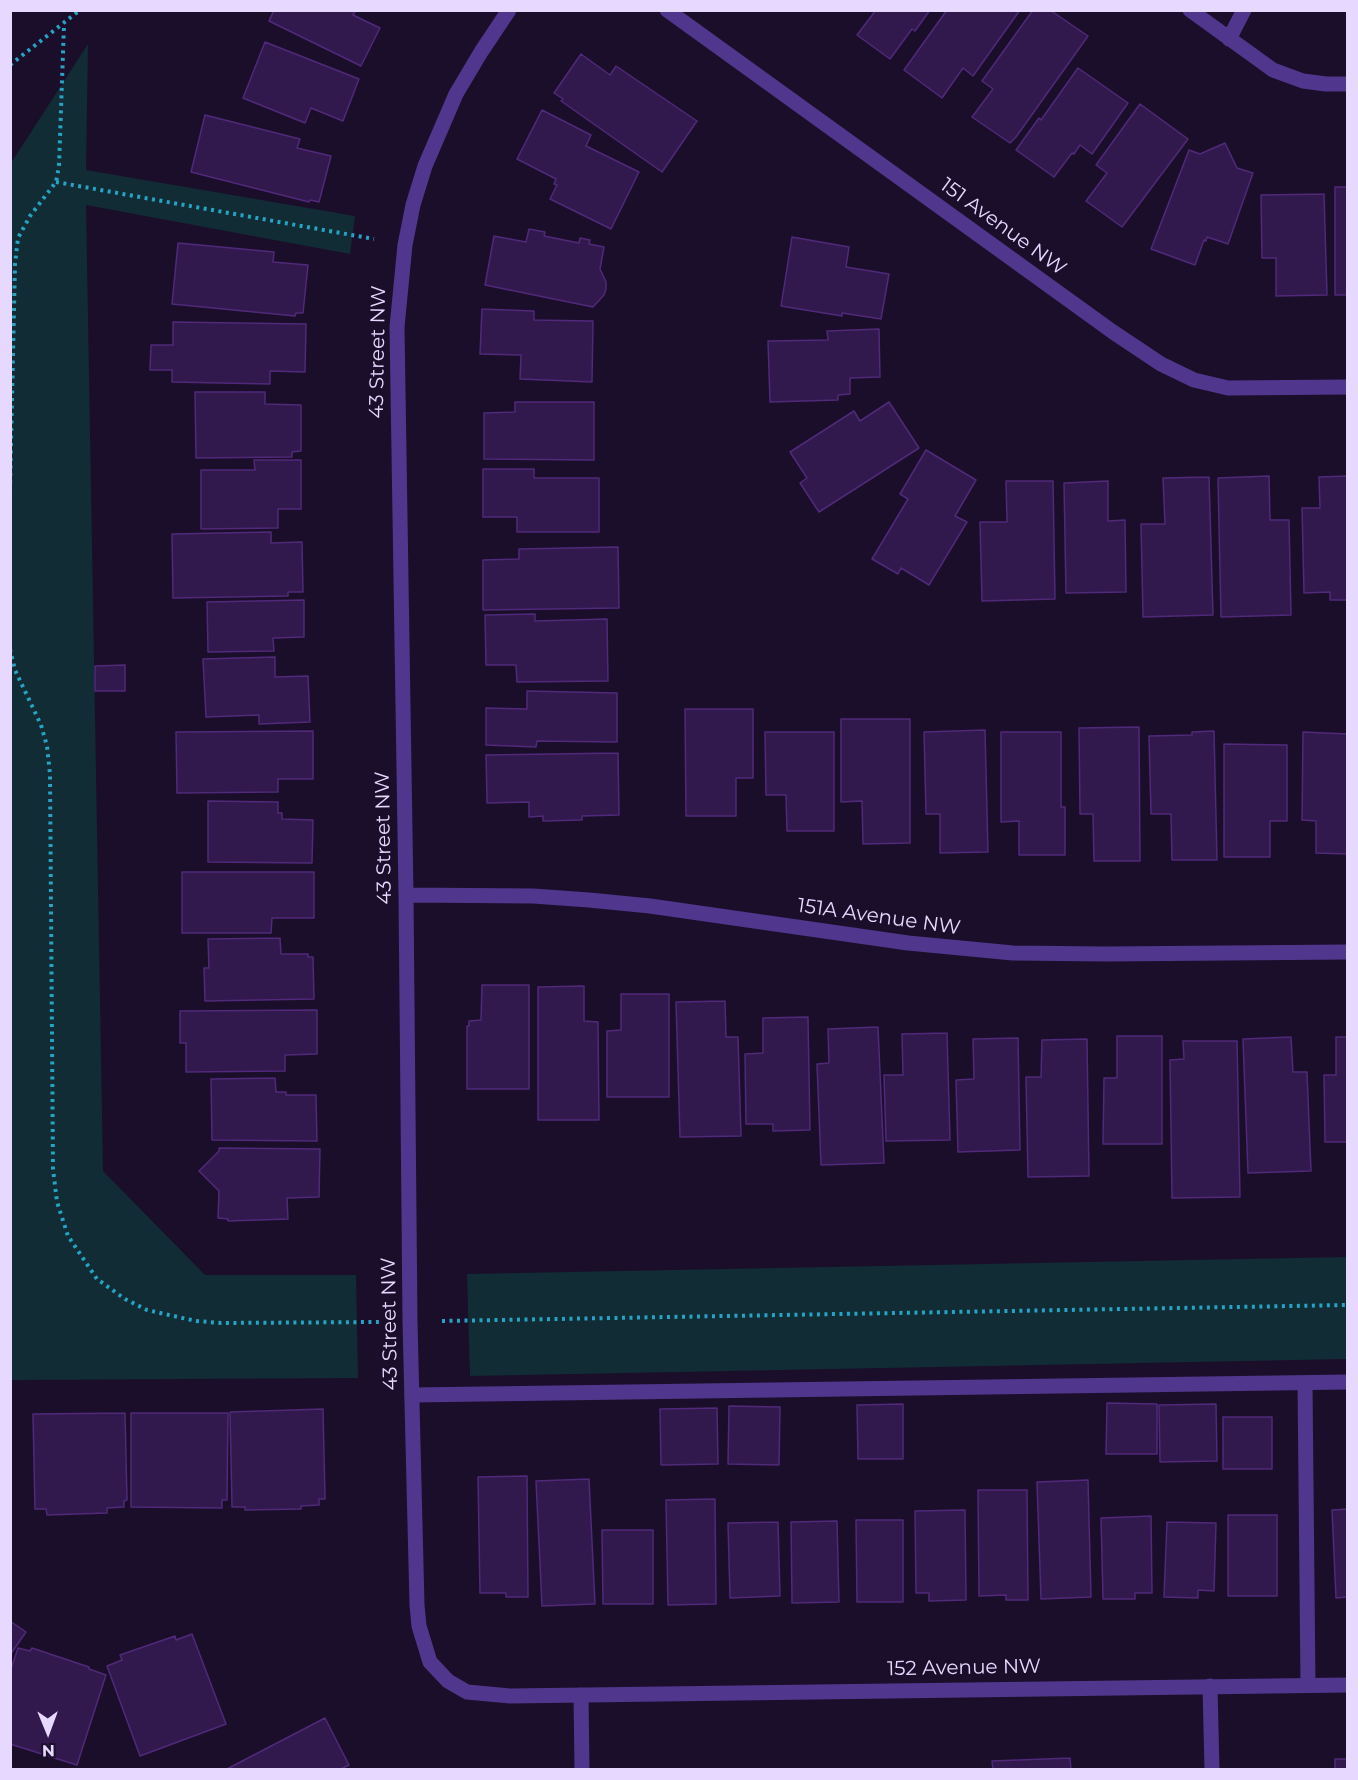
<!DOCTYPE html>
<style>
body{margin:0}
#map{position:relative;width:1358px;height:1780px;overflow:hidden;background:#1b0e2a;font-family:Montserrat,sans-serif}
canvas{display:block}
.frame{position:absolute;inset:0;border:12px solid #e7d8ff;pointer-events:none}
.north{position:absolute;left:18px;top:1702px;width:60px;height:60px;-webkit-text-stroke:4px #1b0e2a;paint-order:stroke;rotate:179deg;font-size:16px;font-weight:700;line-height:24px;text-align:center;color:#e7d8ff}
.north::after{content:'';display:block;margin:auto;width:21px;height:27px;background:#e7d8ff;clip-path:polygon(50% 0,100% 100%,50% 72%,0 100%)}
</style>
<div id="map">
<canvas width="1358" height="1780"></canvas>
<div class="frame"></div>
<div class="north">N</div>
</div>
<script>
const c = document.querySelector('canvas').getContext('2d');
c.lineJoin = 'round';
function fill(path, color) {
  c.fillStyle = color;
  c.fill(path, 'evenodd');
}
function toPath(rows) {
  const path = new Path2D();
  for (const r of rows) {
    path.moveTo(r[0], r[1]);
    for (let i = 2; i < r.length; i += 2) path.lineTo(r[i], r[i + 1]);
  }
  return path;
}
function stroke(path, color, width, dash) {
  c.strokeStyle = color;
  c.lineWidth = width;
  c.lineCap = dash ? 'butt' : 'round';
  c.setLineDash(dash || []);
  c.stroke(path);
}
function label(font, color, halo, rows, align = 'center') {
  c.font = font + ' Montserrat,sans-serif';
  c.lineWidth = 4.5;
  c.setLineDash([]);
  c.textBaseline = 'middle';
  c.strokeStyle = halo;
  c.fillStyle = color;
  for (const [text, x, y, turn = 0] of rows) {
    c.save();
    c.translate(x, y);
    c.rotate((+turn || 0) * Math.PI / 180);
    c.textAlign = isNaN(turn) ? turn : align;
    if (halo) c.strokeText(text, 0, 0);
    c.fillText(text, 0, 0);
    c.restore();
  }
}
const green = toPath([
 [88,44,86,170,355,216,350,254,86,205,103,1171,205,1275,356,1275,358,1378,11,1380,11,163],
 [1347,1257,1347,1359,470,1376,467,1274]
]);
const building = toPath([
 [274,10,356,10,353,15,380,28,361,66,269,21,274,10],
 [876,10,930,10,915,31,912,29,890,59,857,35,876,10],
 [947,10,1020,10,973,76,963,68,942,98,904,70,947,10],
 [1033,10,1050,10,1088,36,1016,137,1010,143,972,117,993,89,982,81,1033,10],
 [265,42,359,79,343,121,311,108,305,123,243,98,265,42],
 [581,54,610,75,616,66,697,121,662,172,561,101,563,99,554,93,581,54],
 [1078,68,1128,103,1092,154,1080,145,1074,154,1072,153,1054,177,1016,150,1039,118,1041,120,1078,68],
 [1140,104,1188,139,1122,227,1086,201,1107,173,1096,165,1140,104],
 [542,110,591,135,586,146,639,172,611,229,550,199,557,185,554,184,556,179,517,159,542,110],
 [205,115,300,139,297,148,331,156,319,202,310,200,309,202,191,172,205,115],
 [1225,143,1237,168,1253,173,1228,244,1207,237,1206,241,1204,240,1195,265,1151,249,1189,150,1200,154,1225,143],
 [1335,187,1348,187,1348,295,1335,295,1335,187],
 [1324,194,1327,295,1276,296,1276,258,1262,258,1261,195,1324,194],
 [529,229,545,232,544,236,579,243,580,238,590,240,589,244,604,247,600,269,606,282,606,289,604,295,593,307,485,285,494,236,526,242,529,229],
 [792,237,849,247,846,267,889,274,881,319,842,313,842,316,781,306,792,237],
 [178,243,274,252,273,262,308,265,303,313,296,313,295,316,172,304,178,243],
 [482,309,534,311,534,320,593,321,592,382,520,379,521,355,480,354,482,309],
 [173,322,306,324,305,372,270,371,270,384,172,382,172,370,150,370,151,345,173,345,173,322],
 [879,329,880,377,850,378,850,394,838,395,838,400,770,402,768,341,828,340,827,331,879,329],
 [195,392,265,392,265,404,301,405,301,451,292,452,292,457,196,458,195,392],
 [515,402,594,402,594,460,484,459,484,413,515,412,515,402],
 [889,402,919,448,819,512,800,483,807,478,790,452,854,411,860,421,889,402],
 [926,450,976,480,955,516,967,522,929,585,901,568,898,574,872,559,908,499,900,494,926,450],
 [254,460,301,460,301,509,278,509,278,528,201,529,201,470,255,470,254,460],
 [483,469,534,469,534,478,599,478,599,532,517,532,517,517,483,517,483,469],
 [1269,476,1270,520,1289,520,1291,615,1221,617,1218,478,1269,476],
 [1348,476,1348,600,1330,600,1330,592,1304,593,1302,508,1320,508,1319,477,1348,476],
 [1209,477,1213,615,1143,617,1141,524,1165,524,1163,478,1209,477],
 [1006,481,1053,481,1055,599,982,601,980,522,1007,522,1006,481],
 [1108,481,1108,521,1125,520,1126,592,1066,593,1064,483,1108,481],
 [271,532,271,543,302,542,303,592,288,592,288,596,173,598,172,534,271,532],
 [618,547,619,608,483,610,483,560,519,559,519,549,618,547],
 [304,600,304,637,273,638,274,651,208,652,207,602,304,600],
 [535,614,535,621,607,619,608,681,517,682,516,665,486,665,485,615,535,614],
 [275,657,275,677,308,676,310,722,259,724,259,715,206,717,203,659,275,657],
 [125,665,125,691,95,691,95,666,125,665],
 [527,691,617,693,617,742,537,741,536,747,486,745,486,708,527,709,527,691],
 [685,709,753,709,753,778,736,778,736,816,686,816,685,709],
 [841,719,910,719,910,843,863,844,862,801,841,802,841,719],
 [1139,727,1140,861,1094,861,1093,814,1080,814,1079,728,1139,727],
 [985,730,988,852,940,853,940,814,926,814,924,732,985,730],
 [313,731,313,779,278,779,278,792,177,793,176,732,313,731],
 [1214,731,1217,860,1172,860,1171,814,1151,814,1149,736,1192,735,1192,732,1214,731],
 [765,732,834,732,834,831,787,831,786,795,766,795,765,732],
 [1001,732,1061,732,1061,807,1065,807,1065,855,1019,855,1019,821,1001,822,1001,732],
 [1303,732,1348,734,1348,854,1316,853,1316,821,1302,820,1303,732],
 [1224,744,1287,745,1287,821,1270,821,1270,857,1224,857,1224,744],
 [618,753,619,815,582,816,582,820,543,821,543,816,529,817,529,802,487,803,486,755,618,753],
 [208,801,278,802,278,813,282,813,282,819,313,820,312,863,208,862,208,801],
 [182,872,314,872,314,918,272,918,271,933,182,933,182,872],
 [280,938,281,954,308,954,308,957,313,957,314,999,205,1001,204,968,209,968,208,939,280,938],
 [482,985,529,985,529,1089,467,1089,467,1026,469,1026,469,1021,481,1020,482,985],
 [584,986,584,1021,598,1022,599,1120,538,1120,538,987,584,986],
 [621,994,669,994,669,1097,607,1097,607,1031,621,1030,621,994],
 [725,1001,726,1037,738,1037,741,1136,680,1137,676,1002,725,1001],
 [317,1010,317,1054,285,1055,285,1071,186,1072,186,1043,180,1043,180,1011,317,1010],
 [808,1017,810,1130,773,1131,773,1124,746,1124,745,1054,763,1053,763,1018,808,1017],
 [878,1027,884,1163,821,1165,817,1064,829,1063,828,1029,878,1027],
 [947,1033,950,1140,886,1141,884,1075,903,1075,902,1034,947,1033],
 [1117,1036,1162,1036,1162,1144,1103,1144,1104,1078,1117,1078,1117,1036],
 [1291,1037,1293,1072,1307,1072,1311,1171,1248,1173,1243,1039,1291,1037],
 [1336,1037,1348,1037,1348,1142,1325,1142,1324,1075,1336,1075,1336,1037],
 [1018,1038,1020,1150,958,1152,956,1080,974,1079,973,1039,1018,1038],
 [1087,1039,1089,1176,1028,1177,1026,1077,1041,1077,1042,1040,1087,1039],
 [1183,1041,1237,1041,1240,1197,1172,1198,1170,1060,1184,1059,1183,1041],
 [275,1078,276,1092,286,1092,286,1095,316,1095,317,1141,212,1140,211,1079,275,1078],
 [219,1148,320,1149,319,1197,287,1198,288,1219,228,1221,228,1219,218,1218,219,1191,199,1171,219,1151,219,1148],
 [1107,1403,1157,1404,1157,1454,1106,1454,1107,1403],
 [903,1404,903,1459,858,1459,857,1405,903,1404],
 [1216,1404,1217,1461,1160,1462,1159,1405,1216,1404],
 [729,1406,780,1407,779,1465,728,1464,729,1406],
 [717,1408,718,1464,661,1465,660,1409,717,1408],
 [323,1409,325,1499,319,1499,319,1505,301,1506,301,1509,245,1510,245,1507,232,1507,230,1412,323,1409],
 [125,1413,127,1500,124,1501,124,1507,107,1508,107,1513,47,1515,46,1509,35,1509,33,1414,125,1413],
 [131,1413,228,1413,227,1500,222,1500,222,1508,131,1507,131,1413],
 [1223,1417,1272,1417,1272,1469,1223,1469,1223,1417],
 [527,1476,528,1597,506,1597,506,1593,480,1593,478,1477,527,1476],
 [589,1479,595,1604,542,1606,536,1481,589,1479],
 [1088,1480,1091,1597,1041,1599,1037,1482,1088,1480],
 [978,1490,1027,1490,1028,1600,1006,1600,1006,1595,979,1596,978,1490],
 [715,1499,716,1604,668,1605,666,1500,715,1499],
 [1348,1509,1348,1597,1336,1598,1332,1510,1348,1509],
 [965,1510,966,1600,929,1601,929,1593,916,1593,915,1511,965,1510],
 [1228,1515,1277,1515,1277,1596,1228,1596,1228,1515],
 [1151,1516,1152,1593,1135,1593,1135,1599,1103,1599,1101,1518,1151,1516],
 [856,1520,903,1520,903,1602,857,1602,856,1520],
 [837,1521,839,1602,792,1603,791,1522,837,1521],
 [778,1522,780,1596,730,1598,728,1523,778,1522],
 [1167,1522,1216,1523,1214,1591,1198,1590,1198,1598,1164,1597,1167,1522],
 [602,1530,653,1530,653,1604,603,1604,602,1530],
 [10,1621,26,1632,10,1655,10,1621],
 [192,1634,226,1724,140,1756,107,1666,122,1660,120,1655,175,1636,176,1640,192,1634],
 [18,1648,30,1651,32,1648,89,1667,89,1669,106,1675,77,1765,10,1744,10,1672,18,1648],
 [325,1718,349,1765,339,1770,225,1770,325,1718],
 [1070,1758,1071,1770,993,1770,992,1761,1070,1758],
 [1335,1759,1348,1759,1348,1770,1335,1770,1335,1759]
]);
const path = toPath([
 [10,65,80,10],
 [56,182,374,239],
 [10,491,15,264,18,238,30,216,56,182,59,166,64,25],
 [10,649,15,670,41,725,47,746,50,774,53,1169,57,1202,68,1236,97,1279,125,1299,147,1310,196,1321,221,1323,380,1322],
 [442,1321,1348,1305]
]);
const service = toPath([
 [1190,10,1273,70,1303,81,1326,84,1348,84],
 [1229,39,1244,10],
 [1305,1383,1308,1685],
 [412,1395,1348,1382]
]);
const minor = toPath([
 [509,10,481,52,456,94,425,166,413,205,405,245,397,327,406,895,410,1322,417,1605,419,1626,430,1662,448,1681,467,1692,510,1696,1348,1685],
 [667,10,1113,332,1161,364,1194,380,1228,388,1348,387],
 [406,895,533,896,589,900,650,906,908,943,1013,953,1106,954,1348,952],
 [1210,1686,1212,1770],
 [581,1695,582,1770]
]);
const streetNames = [
 ["151 Avenue NW",1003,227,36],
 ["43 Street NW",378,352,-89],
 ["43 Street NW",384,838,-91],
 ["151A Avenue NW",879,917,8],
 ["43 Street NW",390,1324,-91],
 ["152 Avenue NW",964,1668,-1]
];
fill(green, '#112c35');
fill(building, '#32194d');
stroke(building, '#50297a', 1.5);
stroke(path, '#27a3c4', 4, [3, 4.5]);
stroke(service, '#51368d', 15);
stroke(minor, '#51368d', 15);
label('20px', '#e7d8ff', '#1b0e2a', streetNames);
</script>
